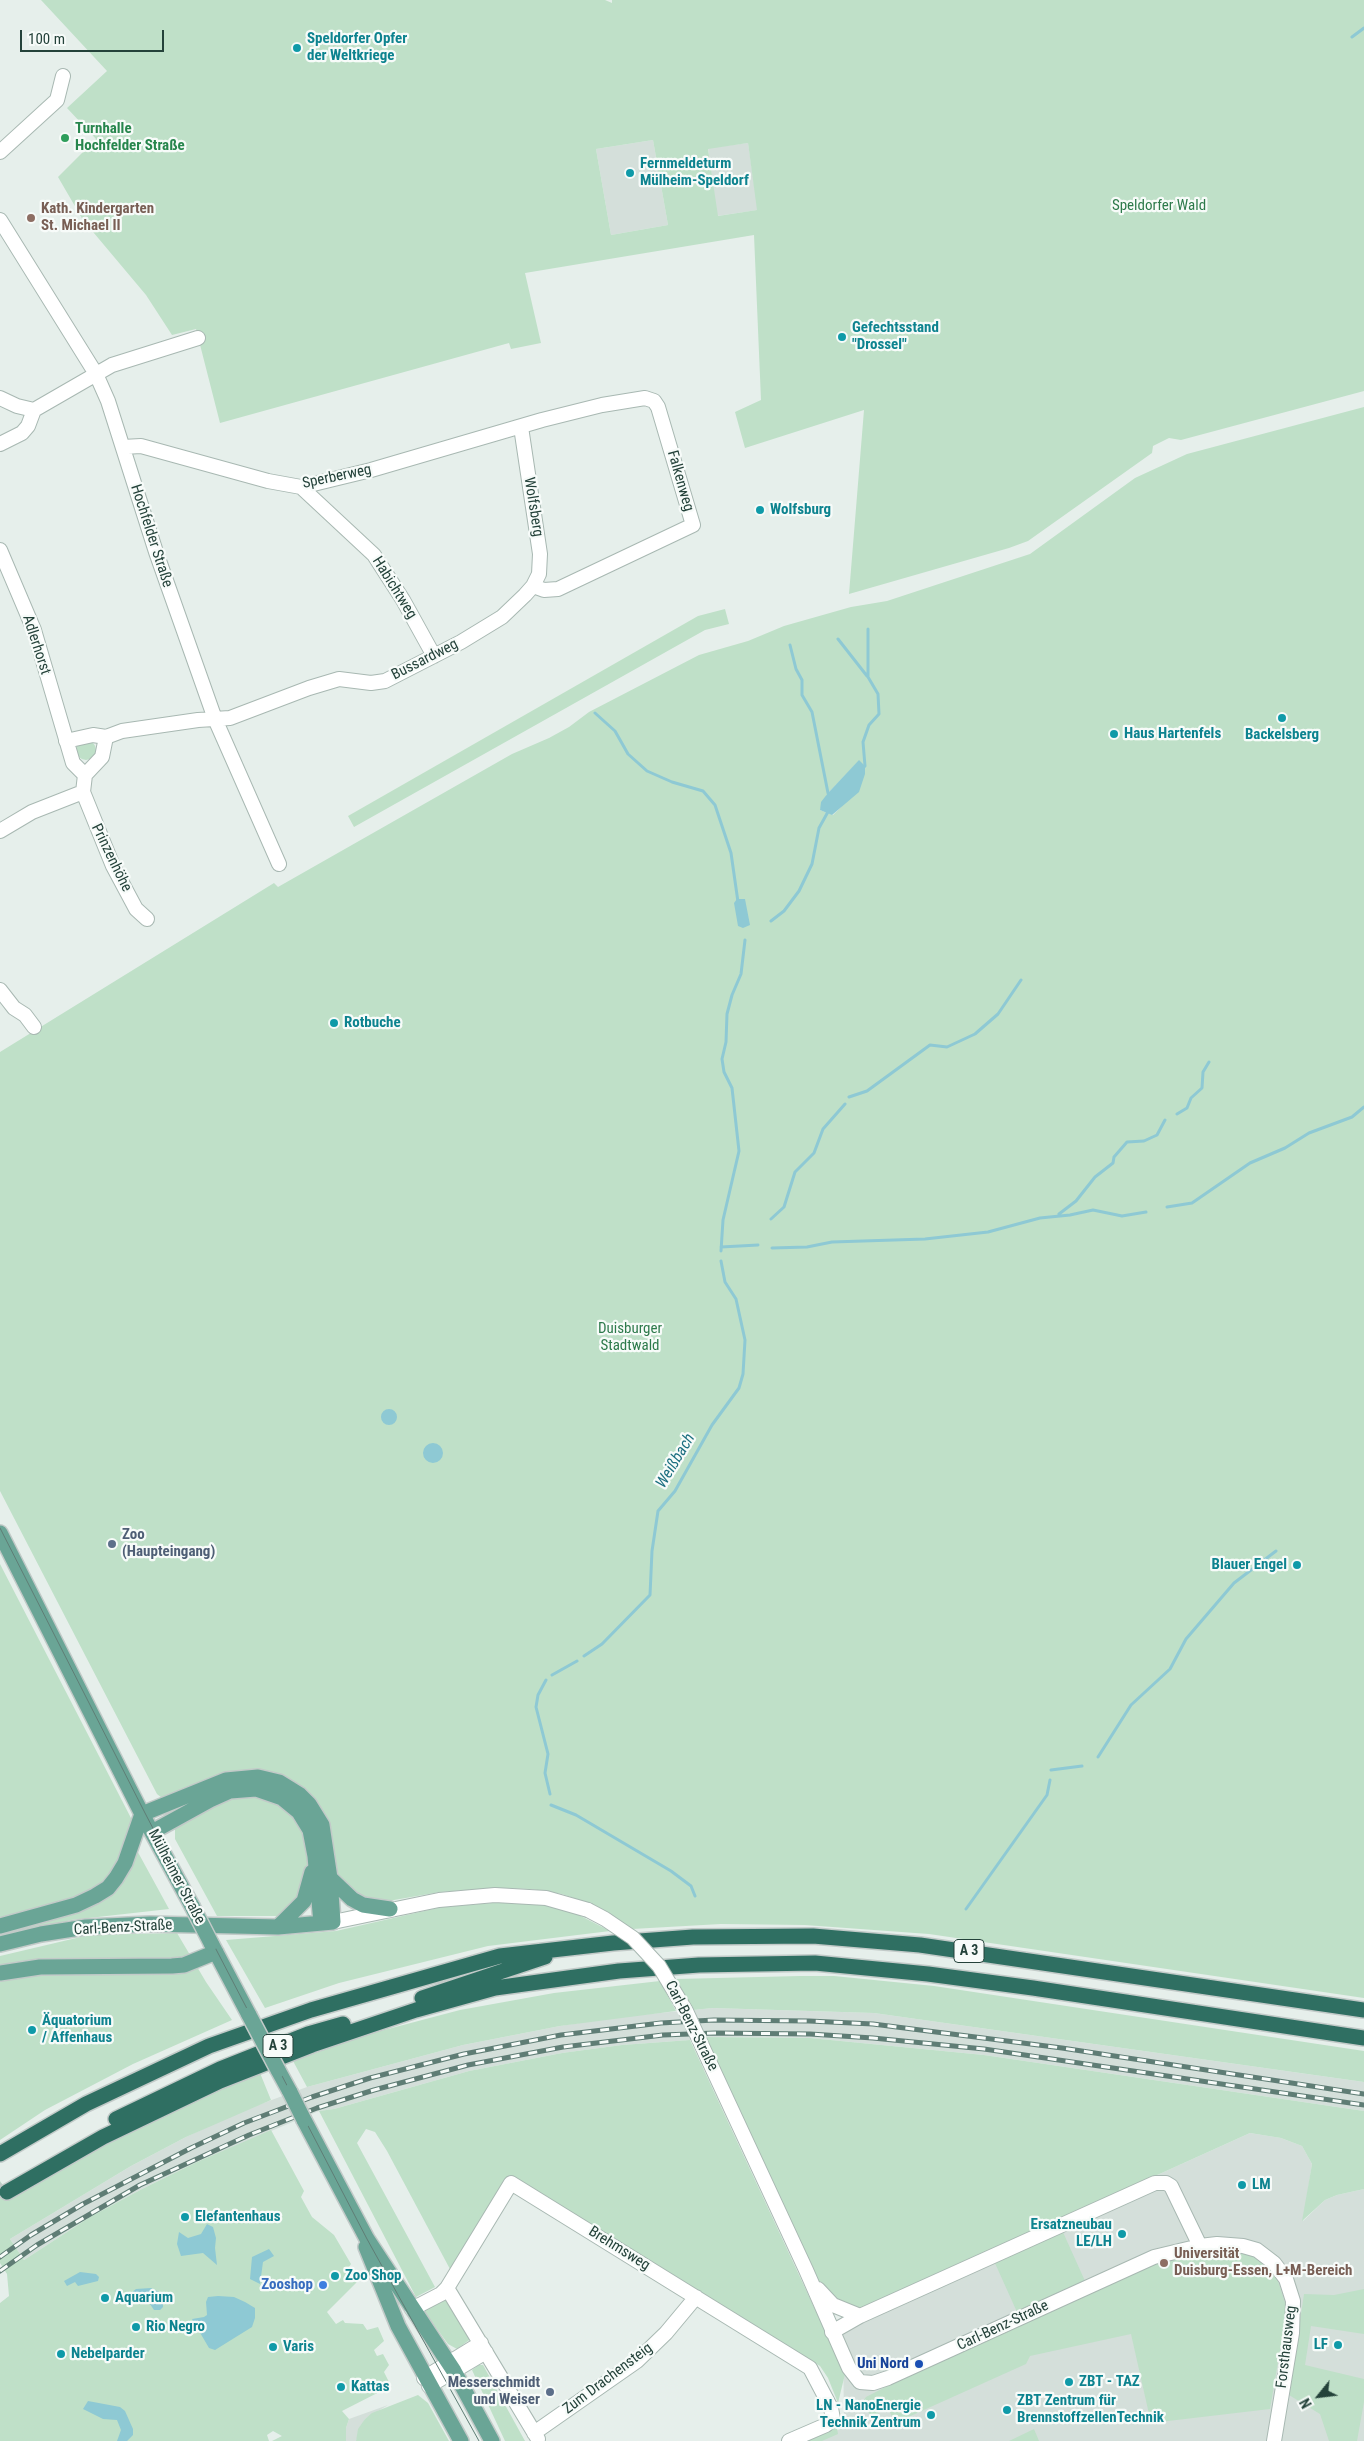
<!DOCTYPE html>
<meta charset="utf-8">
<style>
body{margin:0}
#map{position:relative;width:1364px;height:2441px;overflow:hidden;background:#e6efeb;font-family:"Roboto Condensed",sans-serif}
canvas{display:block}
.north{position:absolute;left:1294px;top:2371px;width:50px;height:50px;-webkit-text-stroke:4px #f7fbf9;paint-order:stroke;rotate:241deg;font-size:14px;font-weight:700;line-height:20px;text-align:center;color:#24423a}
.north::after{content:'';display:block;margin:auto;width:18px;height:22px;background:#24423a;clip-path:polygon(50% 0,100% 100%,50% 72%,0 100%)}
.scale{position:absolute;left:20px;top:30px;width:144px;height:22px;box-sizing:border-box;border:2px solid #24423a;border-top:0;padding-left:6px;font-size:15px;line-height:18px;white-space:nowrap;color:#24423a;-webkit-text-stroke:4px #f7fbf9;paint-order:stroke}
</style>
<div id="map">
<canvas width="1364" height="2441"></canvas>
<div class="north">N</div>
<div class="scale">100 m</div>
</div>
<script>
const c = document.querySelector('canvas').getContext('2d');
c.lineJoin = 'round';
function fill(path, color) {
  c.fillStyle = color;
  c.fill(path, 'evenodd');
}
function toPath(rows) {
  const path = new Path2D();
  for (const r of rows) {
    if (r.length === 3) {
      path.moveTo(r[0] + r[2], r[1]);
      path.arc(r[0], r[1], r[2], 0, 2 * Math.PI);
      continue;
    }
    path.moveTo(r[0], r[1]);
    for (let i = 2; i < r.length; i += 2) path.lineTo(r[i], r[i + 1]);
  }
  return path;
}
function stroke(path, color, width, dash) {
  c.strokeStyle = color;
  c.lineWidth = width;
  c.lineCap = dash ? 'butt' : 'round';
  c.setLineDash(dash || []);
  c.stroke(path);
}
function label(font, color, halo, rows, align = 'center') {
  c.font = font + ' "Roboto Condensed",sans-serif';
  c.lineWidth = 4.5;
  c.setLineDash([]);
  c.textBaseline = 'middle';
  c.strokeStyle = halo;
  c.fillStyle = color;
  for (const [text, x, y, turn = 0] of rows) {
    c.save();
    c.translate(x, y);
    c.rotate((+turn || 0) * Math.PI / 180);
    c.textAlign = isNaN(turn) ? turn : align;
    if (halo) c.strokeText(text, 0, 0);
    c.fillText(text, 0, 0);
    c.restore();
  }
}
const built = toPath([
 [653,140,668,225,611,235,596,149],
 [748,143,758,210,717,216,708,148],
 [713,2008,874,2013,1364,2082,1364,2111,984,2055,810,2038,703,2037,690,2040,622,2045,562,2053,469,2071,334,2109,319,2111,197,2162,142,2189,90,2217,24,2260,10,2239,131,2166,186,2137,239,2112,307,2087,463,2045,560,2026,617,2017],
 [1250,2133,1281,2138,1302,2146,1312,2164,1303,2221,1325,2200,1337,2195,1364,2189,1364,2441,814,2441,844,2427,843,2334,870,2305],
 [388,2405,365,2419,356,2441,346,2441,346,2428,349,2419]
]);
const green = toPath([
 [41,0,605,0,612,3,612,0,1364,0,1364,391,1181,440,1169,438,1153,446,1152,453,1028,541,1009,548,849,594,864,410,745,448,735,412,761,400,754,235,525,273,541,343,511,349,509,343,220,423,196,329,172,335,146,295,83,220,58,177,96,139,67,108,107,71],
 [653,140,668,225,611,235,596,149],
 [748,143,757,210,718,216,708,149],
 [1364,407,1364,1998,929,1934,805,1925,721,1924,632,1929,591,1904,562,1894,531,1889,495,1888,440,1892,377,1903,355,1896,336,1874,302,1792,162,1798,157,1794,0,1491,0,1052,274,883,278,887,512,754,549,738,569,727,589,712,699,655,748,641,784,626,851,607,887,601,1030,554,1135,478,1187,454],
 [859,761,841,807,833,815,820,810,828,793],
 [725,609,729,624,705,630,354,827,348,816,698,616],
 [86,750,10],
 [0,1564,132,1820,128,1834,169,1909,71,1920,0,1938],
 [247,1794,272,1799,295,1815,309,1843,308,1867,298,1900,282,1916,217,1916,175,1839,175,1827,223,1799],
 [505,1902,545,1905,571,1911,610,1931,488,1946,339,1983,265,2008,226,1940,336,1931,442,1907],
 [177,1933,206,1982,232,2020,133,2064,45,2110,0,2140,0,1956,89,1935],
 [800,1976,834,1976,934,1986,1364,2051,1364,2082,874,2013,713,2008,693,2010,676,1979],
 [660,1981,676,2011,560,2026,463,2045,307,2087,293,2061,369,2034,460,2010,554,1993],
 [703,2037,810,2038,984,2055,1364,2111,1364,2189,1337,2195,1325,2200,1302,2221,1312,2164,1302,2146,1281,2138,1250,2133,870,2305,856,2309,838,2303,817,2282],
 [690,2040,845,2374,838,2403,828,2378,820,2366,510,2175,451,2271,387,2151,375,2132,366,2129,357,2143,435,2287,416,2297,319,2111,334,2109,469,2071,562,2053,622,2045],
 [260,2073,271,2100,186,2137,131,2166,10,2239,24,2260,90,2217,142,2189,197,2162,271,2130,304,2191,301,2197,312,2217,334,2235,351,2264,347,2270,360,2279,327,2312,336,2324,343,2320,345,2323,363,2324,367,2330,378,2327,384,2341,374,2350,377,2356,383,2354,389,2365,384,2372,391,2386,342,2411,349,2419,346,2428,346,2441,272,2441,282,2436,273,2431,267,2435,269,2441,0,2441,0,2303,9,2296,7,2274,0,2263,0,2181,12,2199,79,2158,116,2139,173,2110],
 [1062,2230,1085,2281,1017,2312,994,2261],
 [1193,2252,1248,2254,1266,2264,1278,2281,1287,2309,1270,2409,1151,2423,1131,2334,1030,2356,1026,2364,895,2423,887,2406,877,2410,882,2421,872,2420,864,2400,866,2397,950,2354,1156,2262],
 [1364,2289,1364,2334,1311,2326,1305,2365,1364,2379,1364,2402,1357,2441,1329,2441,1320,2414,1289,2395,1304,2294,1334,2295],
 [444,2300,451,2301,450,2307,467,2335,472,2338,457,2349,448,2344,423,2310],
 [479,2365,483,2365,525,2441,505,2441,472,2370],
 [418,2395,428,2403,449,2441,356,2441,358,2429,365,2419,372,2413],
 [836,2423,838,2434,822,2441,797,2441],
 [1034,2429,1039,2441,1009,2441]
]);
const water = toPath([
 [859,760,865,766,865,774,859,792,832,815,820,810,821,802,828,793],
 [737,899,745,899,750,925,743,928,738,926,734,903],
 [389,1417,8],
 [433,1453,10],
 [207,2224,213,2227,216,2238,215,2248,217,2265,203,2253,181,2256,177,2244,179,2232,188,2238,201,2234],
 [269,2249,274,2256,263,2262,260,2284,250,2279,252,2257],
 [80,2272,96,2274,99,2277,98,2281,78,2286,75,2282,67,2286,64,2281],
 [151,2288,159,2292,163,2300,163,2307,160,2310,154,2310,146,2298,136,2304,130,2294,136,2289],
 [218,2296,234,2297,245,2302,255,2308,255,2318,252,2327,215,2350,209,2348,192,2319,204,2317,207,2315,206,2302,208,2297],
 [88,2401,120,2407,125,2411,133,2429,133,2435,127,2441,117,2441,121,2430,117,2420,103,2419,83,2409]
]);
const stream = toPath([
 [1352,37,1364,28],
 [838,639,867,676],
 [790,645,796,669,802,680,802,695,812,712,828,793],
 [595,713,615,731,628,754,647,771,672,782,703,791,715,805,731,853,738,902],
 [863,768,865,766,863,742,869,725,879,714,878,694,868,677,868,629],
 [771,921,784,911,799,891,812,864,819,828,829,810],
 [849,1097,867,1091,930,1045,947,1047,975,1034,998,1014,1021,980],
 [1177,1114,1187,1108,1191,1098,1202,1088,1203,1072,1209,1062],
 [1167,1207,1192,1203,1250,1163,1285,1148,1309,1133,1352,1117,1364,1107],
 [1059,1214,1076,1201,1095,1177,1113,1163,1114,1157,1127,1142,1144,1141,1157,1135,1165,1120],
 [771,1219,784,1207,795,1172,814,1153,823,1129,845,1104],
 [721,1247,758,1245],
 [772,1248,807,1247,832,1242,925,1239,988,1232,1040,1218,1070,1215,1093,1210,1122,1216,1146,1212],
 [721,1251,723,1220,739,1151,732,1088,724,1072,722,1059,726,1042,727,1014,732,995,741,974,745,940],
 [584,1656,602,1644,650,1595,652,1551,658,1511,675,1491,712,1425,739,1388,743,1374,745,1340,736,1299,725,1282,721,1261],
 [552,1675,577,1661],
 [546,1680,538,1695,536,1707,548,1754,545,1773,550,1794],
 [1098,1757,1131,1705,1170,1669,1186,1639,1234,1583,1276,1551],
 [1051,1770,1082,1766],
 [551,1805,576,1815,671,1871,691,1886,695,1896],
 [966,1909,1047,1795,1050,1780]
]);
const highwayTunnel = toPath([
 [0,2186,2,2184]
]);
const minor = toPath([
 [0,152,57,100,63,76],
 [0,220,96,374,108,401,156,552,215,719,279,864],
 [0,398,17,406,34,410,112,365,198,338],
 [0,444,22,433,28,426,34,410],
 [123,447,141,446,268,481,301,487,371,470,542,420,602,405,645,398,654,401,658,407,693,525,558,589,544,590,533,586],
 [301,487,374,555,403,600,434,656],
 [0,550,34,630,73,763,85,775],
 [66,741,93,735,106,737],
 [83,792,113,866,136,909,147,919],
 [0,831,32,812,83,792,85,775,102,757,106,737,122,731,198,720,230,718,309,688,339,679,371,683,385,681,461,642,502,617,525,595,533,586,539,574,540,554,521,427],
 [0,990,14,1008,25,1015,34,1027],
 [333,1922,439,1900,495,1895,546,1898,588,1910],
 [709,2061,806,2270,849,2368,860,2382,873,2383,888,2378,1154,2257,1200,2246,1217,2244,1243,2246,1257,2250,1274,2263,1286,2279,1293,2301,1292,2333,1274,2441],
 [447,2288,538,2439],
 [818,2289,833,2305,860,2316],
 [412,2309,441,2294,447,2288,511,2183,810,2368,831,2408,833,2419,826,2425,789,2441],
 [832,2332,860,2316,1155,2183,1166,2183,1171,2186,1200,2246],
 [424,2378,481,2343],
 [429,2386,486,2352],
 [534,2433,637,2361,666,2333,696,2297]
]);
const major = toPath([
 [0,1533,142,1814,192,1906],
 [152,1832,210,1800,230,1791,256,1789,282,1798,299,1812,310,1830,315,1856,321,1923],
 [330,1878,352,1899,363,1905,390,1909],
 [0,1926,76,1905,95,1896,108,1888,116,1878,125,1863,142,1814,226,1780,258,1777,279,1782,300,1795,309,1804,322,1825,330,1878,333,1922,278,1927,150,1924,86,1927,41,1934,0,1944],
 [278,1927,304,1901,312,1872],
 [211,1943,249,2015],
 [0,1973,40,1967,172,1966,184,1965,216,1952],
 [278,2070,290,2092],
 [304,2120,367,2239,454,2371,492,2441],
 [366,2247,398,2326,461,2441]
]);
const highway = toPath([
 [422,1998,545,1957],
 [116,2119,220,2069,308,2034,343,2024],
 [0,2154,86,2104,209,2046,311,2010,500,1956,613,1943,693,1937,813,1936,920,1945,1364,2010],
 [7,2192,103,2137,220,2081,312,2045,416,2010,495,1988,619,1971,699,1965,815,1963,928,1974,1033,1988,1364,2038]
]);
const tram = toPath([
 [0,1528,145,1813,367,2239,479,2441]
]);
const rail = toPath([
 [0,2257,31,2235,83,2204,191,2148,244,2123,312,2097,370,2078,464,2054,561,2035,661,2023,714,2020,809,2021,873,2024,1062,2048,1364,2094],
 [0,2271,37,2245,140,2185,249,2135,317,2108,374,2090,468,2065,563,2047,663,2035,716,2033,810,2034,873,2038,984,2049,1364,2105]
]);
const minorBridge = toPath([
 [588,1910,605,1919,633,1938,659,1966,686,2011,709,2061]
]);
const majorBridge = toPath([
 [192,1906,211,1943],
 [249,2015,278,2070],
 [290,2092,304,2120]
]);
const markers = [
 [297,48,5,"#0f9aa8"],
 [65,138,5,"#2e9e5b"],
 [630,173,5,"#0f9aa8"],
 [31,218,5,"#8d6e63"],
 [842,337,5,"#0f9aa8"],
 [760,510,5,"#0f9aa8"],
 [1282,718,5,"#0f9aa8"],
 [1114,734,5,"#0f9aa8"],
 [334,1023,5,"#0f9aa8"],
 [112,1544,5,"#5c6f8a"],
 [1297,1565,5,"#0f9aa8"],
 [32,2030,5,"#0f9aa8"],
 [1242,2185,5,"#0f9aa8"],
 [185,2217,5,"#0f9aa8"],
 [1122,2234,5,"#0f9aa8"],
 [1164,2263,5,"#8d6e63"],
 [335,2276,5,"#0f9aa8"],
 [323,2285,5,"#3f7fe0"],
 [105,2298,5,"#0f9aa8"],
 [136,2327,5,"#0f9aa8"],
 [1338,2345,5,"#0f9aa8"],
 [273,2347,5,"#0f9aa8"],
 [61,2354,5,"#0f9aa8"],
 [919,2364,5,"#1a4fb4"],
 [1069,2382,5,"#0f9aa8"],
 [341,2387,5,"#0f9aa8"],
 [550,2392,5,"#5c6f8a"],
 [1007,2410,5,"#0f9aa8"],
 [931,2415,5,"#0f9aa8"]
];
const shields = [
 [969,1951,30],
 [278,2046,30]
];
const shieldNames = [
 ["A 3",969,1951],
 ["A 3",278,2046]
];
const cultureNames = [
 ["Speldorfer Opfer",307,39],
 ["der Weltkriege",307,56],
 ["Fernmeldeturm",640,164],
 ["Mülheim-Speldorf",640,181],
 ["Gefechtsstand",852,328],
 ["\"Drossel\"",852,345],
 ["Wolfsburg",770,510],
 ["Haus Hartenfels",1124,734],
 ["Backelsberg",1282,735,"center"],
 ["Rotbuche",344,1023],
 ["Blauer Engel",1287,1565,"right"],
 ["Äquatorium",42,2021],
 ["/ Affenhaus",42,2038],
 ["LM",1252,2185],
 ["Elefantenhaus",195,2217],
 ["Ersatzneubau",1112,2225,"right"],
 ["LE/LH",1112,2242,"right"],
 ["Zoo Shop",345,2276],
 ["Aquarium",115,2298],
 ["Rio Negro",146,2327],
 ["LF",1328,2345,"right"],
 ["Varis",283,2347],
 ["Nebelparder",71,2354],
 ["ZBT - TAZ",1079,2382],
 ["Kattas",351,2387],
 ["ZBT Zentrum für",1017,2401],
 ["BrennstoffzellenTechnik",1017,2418],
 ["LN - NanoEnergie",921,2406,"right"],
 ["Technik Zentrum",921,2423,"right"]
];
const leisureNames = [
 ["Turnhalle",75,129],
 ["Hochfelder Straße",75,146]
];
const parkNames = [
 ["Speldorfer Wald",1159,206],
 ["Duisburger",630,1329],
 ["Stadtwald",630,1346]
];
const educationNames = [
 ["Kath. Kindergarten",41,209],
 ["St. Michael II",41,226],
 ["Universität",1174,2254],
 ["Duisburg-Essen, L+M-Bereich",1174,2271]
];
const streetNames = [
 ["Sperberweg",337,477,-12],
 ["Falkenweg",680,481,74],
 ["Wolfsberg",533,507,81],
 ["Hochfelder Straße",151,536,72],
 ["Habichtweg",394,588,58],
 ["Adlerhorst",36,645,72],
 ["Bussardweg",425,660,-27],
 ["Prinzenhöhe",111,858,64],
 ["Mülheimer Straße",176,1877,62],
 ["Carl-Benz-Straße",123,1928,-3],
 ["Carl-Benz-Straße",691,2026,63],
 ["Brehmsweg",619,2249,32],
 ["Carl-Benz-Straße",1003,2326,-25],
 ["Forsthausweg",1287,2347,-83],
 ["Zum Drachensteig",608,2379,-37]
];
const serviceNames = [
 ["Zoo",122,1535],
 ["(Haupteingang)",122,1552],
 ["Messerschmidt",540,2383,"right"],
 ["und Weiser",540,2400,"right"]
];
const shopNames = [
 ["Zooshop",313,2285]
];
const transitNames = [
 ["Uni Nord",909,2364]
];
const waterNames = [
 ["Weißbach",676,1461,-59]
];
fill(built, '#d4dfda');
fill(green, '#bfe0c8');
fill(water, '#8ec9d4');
stroke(stream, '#8ec9d4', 3);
stroke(highwayTunnel, '#bfccc8', 15, [15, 8]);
stroke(minor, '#a8b8b2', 16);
stroke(major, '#c2cac8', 18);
stroke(highway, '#c2cac8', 18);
stroke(minor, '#fff', 14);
stroke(major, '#6aa596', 15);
stroke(highway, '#2f6f62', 15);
stroke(tram, '#5f7d75', 1);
stroke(rail, '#5f7d75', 5);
stroke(rail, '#f7fbf9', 3, [9]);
stroke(minorBridge, '#a8b8b2', 16, []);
stroke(majorBridge, '#c2cac8', 18, []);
stroke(minorBridge, '#fff', 14);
stroke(majorBridge, '#6aa596', 15);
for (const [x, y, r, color] of markers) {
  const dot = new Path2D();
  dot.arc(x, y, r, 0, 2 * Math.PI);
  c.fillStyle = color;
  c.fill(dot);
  stroke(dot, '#f7fbf9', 2);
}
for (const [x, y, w] of shields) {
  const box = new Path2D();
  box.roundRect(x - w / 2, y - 11.5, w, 23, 4);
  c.fillStyle = '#f7fbf9';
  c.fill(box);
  stroke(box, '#24423a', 1);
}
label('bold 14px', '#24423a', null, shieldNames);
label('bold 15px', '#0d838f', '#f7fbf9', cultureNames, 'left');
label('bold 15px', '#27864d', '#f7fbf9', leisureNames, 'left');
label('15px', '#2d7a4b', '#f7fbf9', parkNames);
label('bold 15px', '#785e54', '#f7fbf9', educationNames, 'left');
label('15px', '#24423a', '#f7fbf9', streetNames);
label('bold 15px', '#4e5e75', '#f7fbf9', serviceNames, 'left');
label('bold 15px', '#366cbe', '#f7fbf9', shopNames, 'right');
label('bold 15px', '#164399', '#f7fbf9', transitNames, 'right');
label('italic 16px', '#1c6f80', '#f7fbf9', waterNames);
</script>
